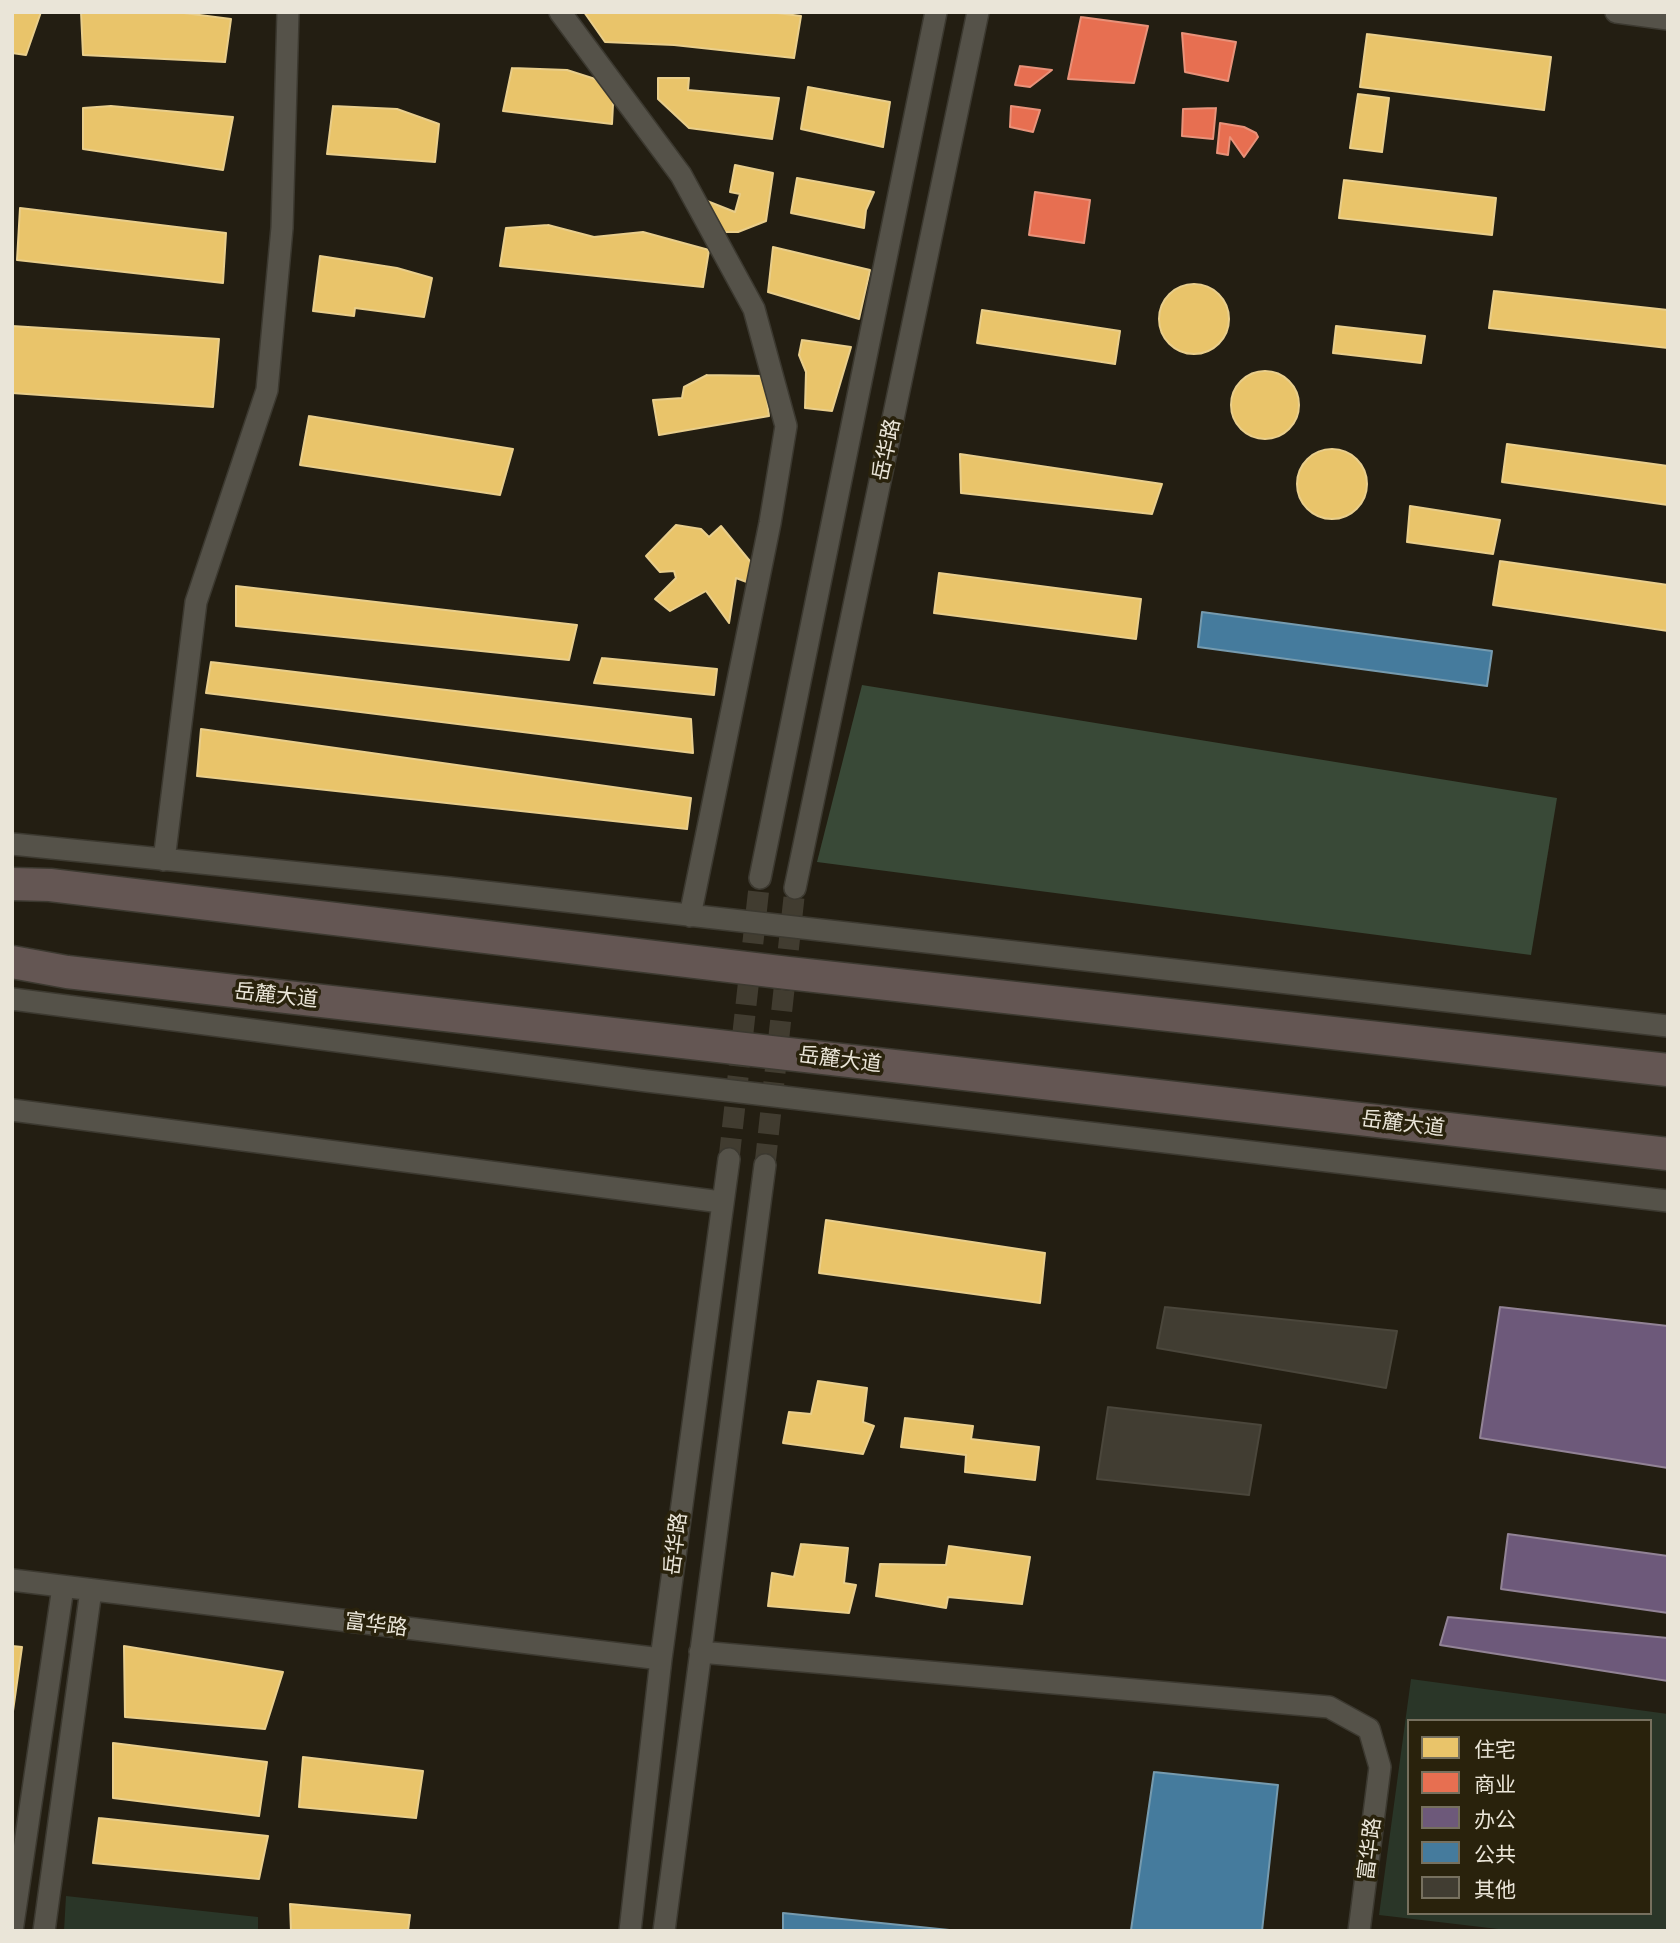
<!DOCTYPE html>
<meta charset="utf-8">
<style>
body{margin:0}
#map{position:relative;width:1680px;height:1943px;overflow:hidden;background:#231e12;font-family:Quicksand,"Noto Sans SC",sans-serif}
canvas{display:block}
.frame{position:absolute;inset:0;border:14px solid #eae5d8;pointer-events:none}
.legend{position:absolute;left:1407px;top:1719px;width:245px;height:196px;box-sizing:border-box;background:#29220c;border:2px solid #76705e;margin:0;padding:9px 12px;list-style:none;font-size:21px;color:#eae5d8}
.legend li{display:flex;align-items:center;gap:14px;height:35px}
.legend b{width:35px;border:2px solid #76705e}
</style>
<div id="map">
<canvas width="1680" height="1943"></canvas>
<div class="frame"></div>
<ul class="legend">
<li><b style="height:19px;background:#e9c46a"></b>住宅</li>
<li><b style="height:19px;background:#e76f51"></b>商业</li>
<li><b style="height:19px;background:#6d597a"></b>办公</li>
<li><b style="height:19px;background:#457b9d"></b>公共</li>
<li><b style="height:19px;background:#413d32"></b>其他</li>
</ul>
</div>
<script>
const c = document.querySelector('canvas').getContext('2d');
c.lineJoin = 'round';
function fill(path, color) {
  c.fillStyle = color;
  c.fill(path, 'evenodd');
}
function toPath(rows) {
  const path = new Path2D();
  for (const r of rows) {
    if (r.length === 3) {
      path.moveTo(r[0] + r[2], r[1]);
      path.arc(r[0], r[1], r[2], 0, 2 * Math.PI);
      continue;
    }
    path.moveTo(r[0], r[1]);
    for (let i = 2; i < r.length; i += 2) path.lineTo(r[i], r[i + 1]);
  }
  return path;
}
function stroke(path, color, width, dash) {
  c.strokeStyle = color;
  c.lineWidth = width;
  c.lineCap = dash ? 'butt' : 'round';
  c.setLineDash(dash || []);
  c.stroke(path);
}
function label(font, color, halo, rows, align = 'center') {
  c.font = font + ' Quicksand,"Noto Sans SC",sans-serif';
  c.lineWidth = 7;
  c.setLineDash([]);
  c.textBaseline = 'middle';
  c.strokeStyle = halo;
  c.fillStyle = color;
  for (const [text, x, y, turn = 0] of rows) {
    c.save();
    c.translate(x, y);
    c.rotate((+turn || 0) * Math.PI / 180);
    c.textAlign = isNaN(turn) ? turn : align;
    if (halo) c.strokeText(text, 0, 0);
    c.fillText(text, 0, 0);
    c.restore();
  }
}
const green = toPath([
 [1411,1679,1668,1714,1668,1931,1515,1931,1379,1915],
 [1409,1721,1650,1721,1650,1913,1409,1913],
 [66,1896,258,1917,258,1931,64,1931]
]);
const forest = toPath([
 [862,685,1557,798,1531,955,817,862]
]);
const homes = toPath([
 [12,12,41,12,26,55,12,53,12,12],
 [81,12,176,12,231,19,225,62,83,55,81,12],
 [584,12,769,12,801,16,794,58,674,45,605,42,584,12],
 [1367,34,1551,57,1544,110,1360,87,1367,34],
 [512,68,567,70,614,85,612,124,503,111,512,68],
 [658,78,689,78,688,90,779,98,772,139,689,128,658,99,658,78],
 [808,87,890,102,883,147,801,129,808,87],
 [1358,94,1389,98,1382,152,1350,148,1358,94],
 [111,106,233,117,223,170,83,149,83,108,111,106],
 [333,106,397,109,439,124,435,162,327,154,333,106],
 [735,165,773,173,766,221,738,232,717,232,702,199,735,212,740,194,730,192,735,165],
 [797,178,874,192,866,210,864,228,791,213,797,178],
 [1344,180,1496,198,1492,235,1339,218,1344,180],
 [20,208,226,233,223,283,17,260,20,208],
 [548,225,594,237,643,232,709,250,703,287,500,266,506,228,548,225],
 [773,247,870,270,859,319,768,292,773,247],
 [320,256,397,268,432,278,424,317,355,308,354,316,313,311,320,256],
 [1194,319,35],
 [1494,291,1668,310,1668,348,1489,328,1494,291],
 [982,310,1120,331,1115,364,977,343,982,310],
 [12,326,219,339,213,407,12,393,12,326],
 [1336,326,1425,336,1421,363,1333,353,1336,326],
 [802,340,851,347,832,411,805,408,806,372,799,355,802,340],
 [1265,405,34],
 [707,375,764,376,769,416,659,435,653,400,682,398,684,387,707,375],
 [309,416,513,449,500,495,300,465,309,416],
 [1507,444,1668,466,1668,505,1502,482,1507,444],
 [1332,484,35],
 [960,454,1162,484,1152,514,961,493,960,454],
 [1410,506,1500,520,1493,554,1407,542,1410,506],
 [676,525,701,529,709,537,721,526,763,577,752,584,736,578,729,623,706,591,670,611,655,599,676,578,674,571,660,572,646,556,676,525],
 [1500,561,1668,585,1668,631,1493,605,1500,561],
 [939,573,1141,599,1136,639,934,613,939,573],
 [236,586,577,625,569,660,236,626,236,586],
 [602,658,717,669,714,695,594,683,602,658],
 [211,662,691,719,693,753,206,693,211,662],
 [201,729,691,798,687,829,197,776,201,729],
 [826,1220,1045,1253,1040,1303,819,1273,826,1220],
 [818,1381,867,1388,863,1422,874,1426,863,1454,783,1443,789,1412,811,1414,818,1381],
 [905,1418,973,1426,971,1439,1039,1447,1035,1480,965,1472,966,1455,901,1447,905,1418],
 [801,1544,848,1548,844,1583,856,1585,849,1613,768,1606,772,1573,794,1577,801,1544],
 [949,1546,1030,1557,1022,1604,948,1597,946,1608,876,1596,880,1564,946,1565,949,1546],
 [12,1646,22,1647,12,1718,12,1646],
 [124,1646,283,1672,265,1729,125,1717,124,1646],
 [113,1743,267,1762,259,1816,113,1798,113,1743],
 [303,1757,423,1771,416,1818,299,1807,303,1757],
 [99,1818,268,1836,259,1879,93,1863,99,1818],
 [290,1904,410,1915,408,1931,291,1931,290,1904]
]);
const shops = toPath([
 [1081,17,1148,26,1134,83,1068,79,1081,17],
 [1182,33,1236,42,1228,81,1185,72,1182,33],
 [1020,66,1052,70,1030,87,1015,85,1020,66],
 [1011,106,1040,110,1033,132,1010,127,1011,106],
 [1216,108,1213,139,1182,136,1183,109,1216,108],
 [1220,123,1244,127,1256,133,1258,137,1244,157,1230,137,1228,155,1217,153,1220,123],
 [1035,192,1090,200,1084,243,1029,235,1035,192]
]);
const offices = toPath([
 [1500,1307,1668,1326,1668,1468,1480,1438,1500,1307],
 [1508,1534,1668,1556,1668,1613,1501,1589,1508,1534],
 [1448,1617,1668,1638,1668,1681,1440,1645,1448,1617]
]);
const public = toPath([
 [1202,612,1492,651,1487,686,1198,647,1202,612],
 [1154,1772,1278,1785,1262,1931,1131,1930,1154,1772],
 [783,1913,959,1931,783,1931,783,1913]
]);
const building = toPath([
 [1165,1307,1397,1331,1386,1388,1157,1348,1165,1307],
 [1108,1407,1261,1425,1249,1495,1097,1479,1108,1407]
]);
const minorTunnel = toPath([
 [729,1159,760,878],
 [765,1165,795,888]
]);
const minor = toPath([
 [560,12,681,175,754,309,786,426,770,523,690,916],
 [1616,12,1668,19],
 [12,844,450,888,1668,1026],
 [164,860,196,602,267,390,282,228,288,12],
 [760,878,936,12],
 [795,888,978,12],
 [12,999,647,1081,1668,1201],
 [12,1110,721,1202],
 [12,1580,661,1659],
 [700,1652,1329,1707,1369,1729,1380,1767,1359,1931],
 [12,1931,63,1587],
 [44,1931,91,1590],
 [630,1931,661,1659,729,1159],
 [664,1931,765,1165]
]);
const highway = toPath([
 [12,884,50,885,788,973,1668,1070],
 [12,962,67,972,1668,1154]
]);
const streetNames = [
 ["岳华路",887,450,-78],
 ["岳麓大道",276,996,6],
 ["岳麓大道",840,1060,7],
 ["岳麓大道",1403,1124,7],
 ["岳华路",676,1544,-83],
 ["富华路",376,1625,7],
 ["富华路",1370,1849,-83]
];
fill(green, '#2a3628');
fill(forest, '#394937');
fill(homes, '#e9c46a');
stroke(homes, '#e9ce8b', 2);
fill(shops, '#e76f51');
stroke(shops, '#e8927a', 2);
fill(offices, '#6d597a');
stroke(offices, '#928396', 2);
fill(public, '#457b9d');
stroke(public, '#769baf', 2);
fill(building, '#413d32');
stroke(building, '#4a463b', 2);
stroke(minorTunnel, '#413c30', 21, [21, 10]);
stroke(minor, '#3c3930', 24);
stroke(highway, '#3c3930', 35);
stroke(minor, '#555249', 21);
stroke(highway, '#645653', 32);
label('21px', '#eae5d8', '#29220c', streetNames);
</script>
